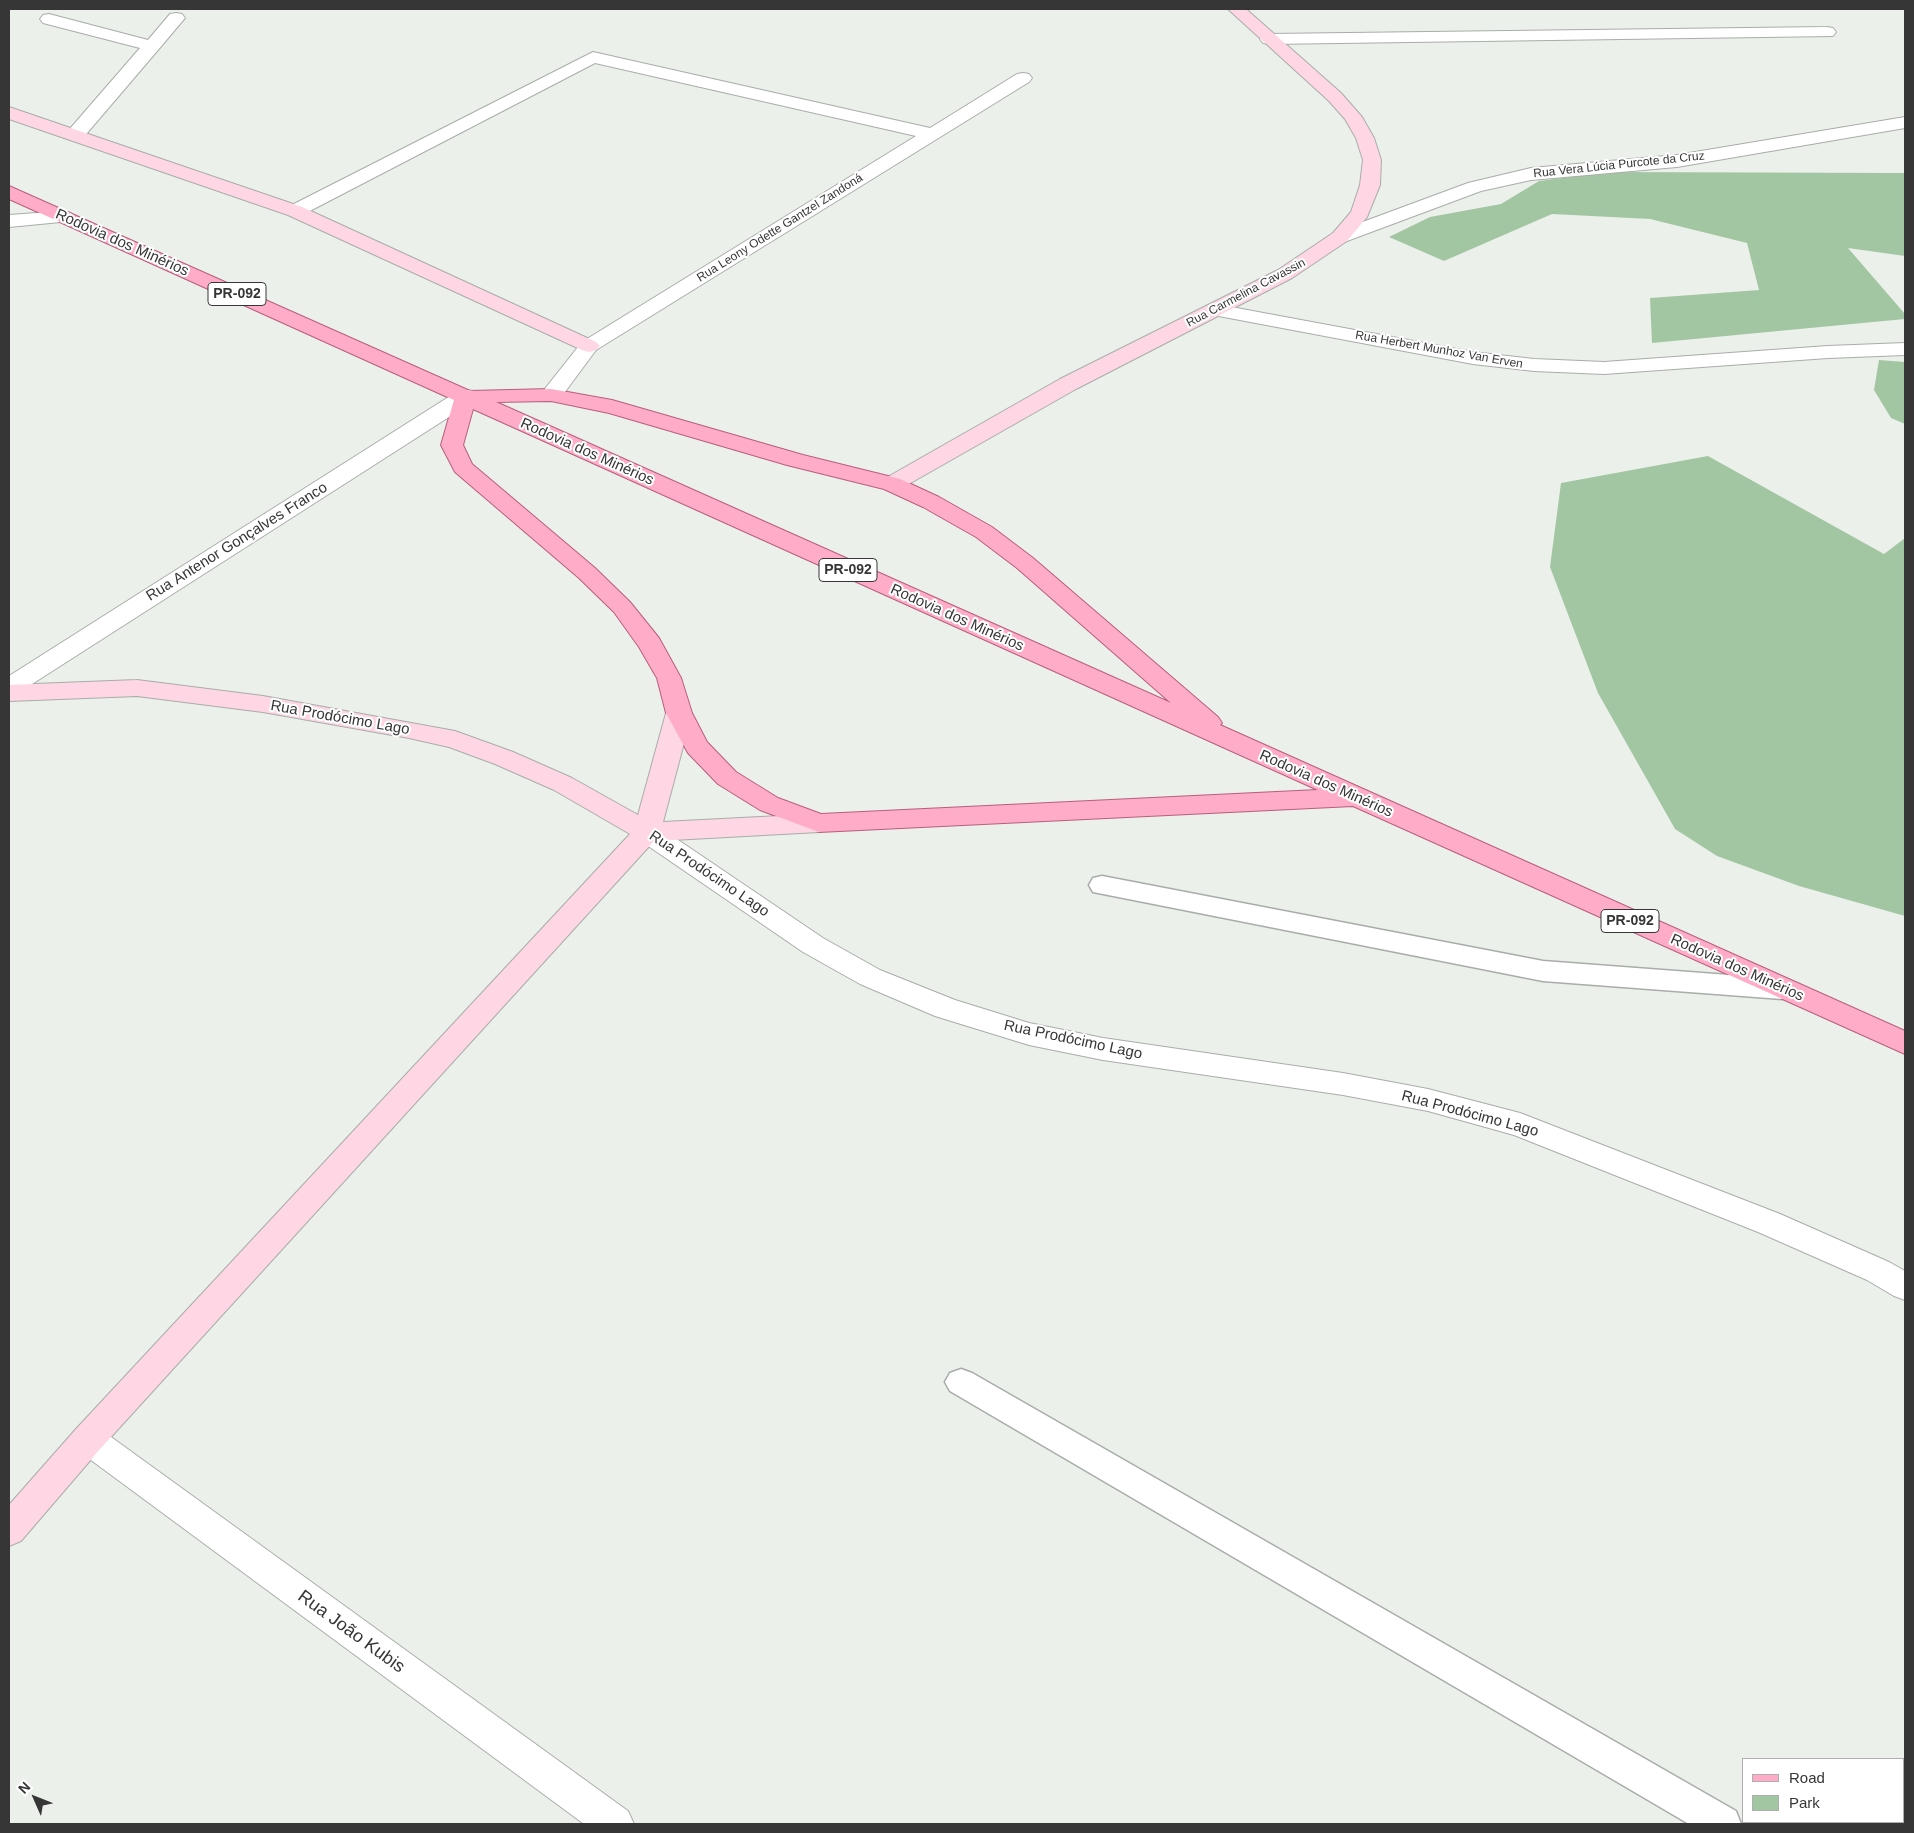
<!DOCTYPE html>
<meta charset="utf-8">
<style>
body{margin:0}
#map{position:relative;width:1914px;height:1833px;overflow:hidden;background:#ebf0eb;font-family:Helvetica,sans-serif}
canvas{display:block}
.frame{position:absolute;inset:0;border:10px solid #353635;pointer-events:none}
.legend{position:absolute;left:1742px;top:1758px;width:162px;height:65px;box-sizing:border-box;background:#fff;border:1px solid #aeafae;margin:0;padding:6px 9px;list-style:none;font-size:15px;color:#353635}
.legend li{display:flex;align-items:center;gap:10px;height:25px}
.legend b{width:25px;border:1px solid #aeafae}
.north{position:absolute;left:10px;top:1773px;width:50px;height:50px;-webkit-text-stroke:4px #fff;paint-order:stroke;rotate:314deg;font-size:14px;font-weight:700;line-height:20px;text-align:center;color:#353635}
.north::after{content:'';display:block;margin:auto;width:18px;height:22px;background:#353635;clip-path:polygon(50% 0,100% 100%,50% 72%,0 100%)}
</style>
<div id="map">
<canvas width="1914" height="1833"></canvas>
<div class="frame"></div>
<ul class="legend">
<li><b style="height:6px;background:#feacc8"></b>Road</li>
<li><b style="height:14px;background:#a3c6a2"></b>Park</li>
</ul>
<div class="north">N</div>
</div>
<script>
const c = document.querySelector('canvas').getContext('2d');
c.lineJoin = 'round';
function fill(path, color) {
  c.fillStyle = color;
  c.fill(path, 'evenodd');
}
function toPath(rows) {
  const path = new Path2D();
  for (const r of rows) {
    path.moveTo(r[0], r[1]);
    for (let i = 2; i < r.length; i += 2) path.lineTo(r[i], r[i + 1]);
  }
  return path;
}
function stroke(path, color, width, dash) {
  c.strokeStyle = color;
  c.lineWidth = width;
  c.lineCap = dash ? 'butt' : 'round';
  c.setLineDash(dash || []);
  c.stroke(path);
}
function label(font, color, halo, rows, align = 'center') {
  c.font = font + ' Helvetica,sans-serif';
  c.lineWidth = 4;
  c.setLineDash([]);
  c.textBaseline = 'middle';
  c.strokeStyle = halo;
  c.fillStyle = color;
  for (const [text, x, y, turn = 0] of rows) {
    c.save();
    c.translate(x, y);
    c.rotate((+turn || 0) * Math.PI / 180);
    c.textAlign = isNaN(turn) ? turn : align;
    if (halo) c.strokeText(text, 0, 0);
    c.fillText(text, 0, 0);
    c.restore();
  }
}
const green = toPath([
 [1609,172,1905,173,1905,256,1848,248,1905,314,1905,319,1652,343,1650,298,1759,290,1747,243,1650,219,1552,214,1444,261,1389,237,1430,217,1501,204,1539,181],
 [1879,360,1905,362,1905,424,1891,418,1874,390],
 [1708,456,1884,554,1905,538,1905,916,1799,886,1717,856,1675,829,1598,693,1550,567,1561,483]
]);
const lane = toPath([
 [1102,876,1543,961,1782,979,1792,982,1796,989,1792,996,1782,999,1543,981,1093,892,1089,885,1093,878,1102,876],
 [961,1369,972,1373,1736,1811,1741,1824,1689,1824,950,1391,945,1382,950,1373,961,1369]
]);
const street = toPath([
 [176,13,182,14,185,18,158,50,82,139,68,139,66,135,68,131,140,48,43,23,40,19,43,15,49,14,148,40,170,14,176,13],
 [1827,27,1833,28,1836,32,1833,36,1269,44,1263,43,1260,39,1263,35,1269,34,1827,27],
 [593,52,930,128,1017,74,1023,73,1029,74,1032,78,1029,82,596,350,559,400,551,401,543,400,540,395,582,342,916,136,595,63,302,215,288,215,285,211,288,207,593,52],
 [1905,117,1905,128,1677,167,1531,180,1481,191,1347,241,1340,243,1333,241,1330,237,1333,233,1468,183,1531,168,1677,155,1905,117],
 [64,211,71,213,74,217,71,221,9,227,9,215,64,211],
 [1215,304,1473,352,1534,359,1604,362,1828,346,1905,343,1905,355,1828,358,1604,374,1534,371,1473,364,1208,314,1205,310,1208,306,1215,304],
 [466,390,474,391,477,396,474,401,18,693,9,695,9,676,458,391,466,390],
 [647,823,656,825,823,938,880,970,955,1000,1029,1023,1103,1038,1343,1073,1428,1089,1520,1113,1780,1214,1889,1262,1905,1271,1905,1300,1894,1296,1867,1280,1758,1232,1514,1135,1428,1111,1343,1095,1103,1060,1029,1045,935,1016,860,984,803,952,638,839,634,832,638,825,647,823],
 [88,1424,100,1429,628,1811,634,1824,584,1824,76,1449,71,1439,76,1429,88,1424]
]);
const secondary = toPath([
 [1228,9,1246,9,1341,93,1362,117,1374,138,1381,160,1380,185,1367,217,1347,241,1292,278,1076,389,900,489,892,491,884,489,881,484,884,479,1060,379,1278,270,1333,233,1351,212,1360,185,1363,160,1356,138,1345,119,1329,101,1228,9],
 [9,107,302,207,596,342,600,346,596,350,589,352,582,350,288,215,9,119,9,107],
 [137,680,263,696,455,731,513,752,572,778,638,815,666,713,670,707,679,705,688,707,692,713,663,822,819,814,828,817,832,823,828,829,819,832,654,841,100,1449,21,1541,9,1546,9,1505,76,1429,630,834,554,790,495,764,449,747,409,738,263,712,137,696,9,701,9,685,137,680],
 [1903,1773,1905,1773,1905,1809,1903,1809,1903,1773],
 [1776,1822,1817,1822,1816,1824,1775,1824,1776,1822]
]);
const primary = toPath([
 [9,186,470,391,551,389,612,400,803,455,900,479,939,497,992,527,1033,558,1218,717,1222,723,1220,725,1905,1031,1905,1054,1353,806,819,832,760,810,718,784,688,753,666,713,657,678,639,647,614,612,579,578,455,472,441,445,454,400,9,199,9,186],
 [551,401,609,413,787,465,884,489,923,507,976,537,1017,568,1171,703,496,402,551,401],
 [473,409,1318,790,821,814,778,798,736,772,707,742,692,713,681,678,659,638,630,602,595,568,472,464,463,445,473,409]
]);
const farStreetnames = [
 ["Rua Vera Lúcia Purcote da Cruz",1619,165,-6],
 ["Rua Leony Odette Gantzel Zandoná",780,228,-32],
 ["Rua Carmelina Cavassin",1246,293,-28],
 ["Rua Herbert Munhoz Van Erven",1439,350,10]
];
const shields = [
 [237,294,58],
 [848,570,58],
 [1630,921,58]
];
const shieldNames = [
 ["PR-092",237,294],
 ["PR-092",848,570],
 ["PR-092",1630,921]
];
const streetNames = [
 ["Rodovia dos Minérios",122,243,24],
 ["Rodovia dos Minérios",587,452,24],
 ["Rua Antenor Gonçalves Franco",237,542,-32],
 ["Rodovia dos Minérios",957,618,24],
 ["Rua Prodócimo Lago",340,718,10],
 ["Rodovia dos Minérios",1326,784,24],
 ["Rua Prodócimo Lago",709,874,34],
 ["Rodovia dos Minérios",1737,968,24],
 ["Rua Prodócimo Lago",1073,1040,12],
 ["Rua Prodócimo Lago",1470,1114,15]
];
const nearStreetnames = [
 ["Rua João Kubis",351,1632,36]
];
fill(green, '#a3c6a2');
stroke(lane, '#a9ada9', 3);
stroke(street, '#a9ada9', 2);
stroke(secondary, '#a9ada9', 2);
stroke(primary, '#b75f7d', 2);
fill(lane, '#fff');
fill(street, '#fff');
fill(secondary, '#fed6e4');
fill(primary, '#feacc8');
label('12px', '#353635', '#fff', farStreetnames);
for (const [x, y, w] of shields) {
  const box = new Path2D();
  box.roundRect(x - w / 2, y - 11.5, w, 23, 4);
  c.fillStyle = '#fff';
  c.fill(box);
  stroke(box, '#353635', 1);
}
label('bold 14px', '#353635', null, shieldNames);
label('15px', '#353635', '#fff', streetNames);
label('18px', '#353635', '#fff', nearStreetnames);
</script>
